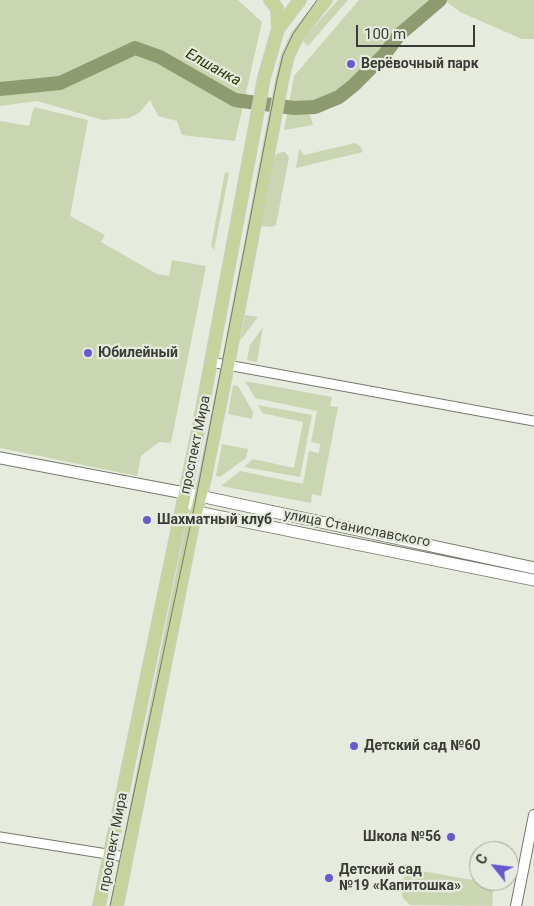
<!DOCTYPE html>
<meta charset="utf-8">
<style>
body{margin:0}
#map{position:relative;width:534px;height:906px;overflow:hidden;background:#e6ebdd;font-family:Roboto,sans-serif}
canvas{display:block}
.north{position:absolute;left:469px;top:841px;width:50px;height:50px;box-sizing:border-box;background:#e6ebdd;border:1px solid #a2a59b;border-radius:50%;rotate:299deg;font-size:14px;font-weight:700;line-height:20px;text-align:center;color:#3b3c37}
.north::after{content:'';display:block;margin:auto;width:18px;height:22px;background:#6759d2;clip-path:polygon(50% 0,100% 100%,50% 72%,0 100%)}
.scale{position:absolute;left:356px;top:25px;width:119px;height:22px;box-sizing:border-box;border:2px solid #3b3c37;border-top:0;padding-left:6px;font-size:15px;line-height:18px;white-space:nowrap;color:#3b3c37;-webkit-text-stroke:4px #e6ebdd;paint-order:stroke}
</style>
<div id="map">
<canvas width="534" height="906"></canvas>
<div class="north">С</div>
<div class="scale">100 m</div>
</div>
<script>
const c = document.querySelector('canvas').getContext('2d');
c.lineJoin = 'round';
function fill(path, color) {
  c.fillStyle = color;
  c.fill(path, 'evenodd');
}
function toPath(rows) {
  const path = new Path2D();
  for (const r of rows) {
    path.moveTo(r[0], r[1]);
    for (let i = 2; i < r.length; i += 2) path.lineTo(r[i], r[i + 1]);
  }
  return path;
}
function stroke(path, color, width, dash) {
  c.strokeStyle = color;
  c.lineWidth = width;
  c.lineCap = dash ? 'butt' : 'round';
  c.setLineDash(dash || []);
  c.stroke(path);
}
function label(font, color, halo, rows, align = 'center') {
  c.font = font + ' Roboto,sans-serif';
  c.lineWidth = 4.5;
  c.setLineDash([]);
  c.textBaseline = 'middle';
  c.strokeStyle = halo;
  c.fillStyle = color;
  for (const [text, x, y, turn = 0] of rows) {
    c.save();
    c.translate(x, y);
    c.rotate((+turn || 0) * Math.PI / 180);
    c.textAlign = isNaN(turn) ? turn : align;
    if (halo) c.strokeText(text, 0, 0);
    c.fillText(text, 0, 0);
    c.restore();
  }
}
const green = toPath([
 [0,0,238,0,262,22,235,141,182,135,177,121,158,116,150,100,139,113,129,118,103,120,37,101,0,106],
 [338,0,348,0,308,46,302,40],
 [359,0,436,0,407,21,348,86,309,112,313,125,284,130,294,76],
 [444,0,534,0,534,39,522,39,460,12],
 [34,107,88,120,70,216,105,235,101,242,157,274,169,276,172,260,206,266,171,443,159,442,141,456,137,476,0,448,0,121,29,126],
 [355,143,360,146,363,152,296,168,299,149,304,155],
 [285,152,289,157,276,225,272,227,261,226,274,157,278,153],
 [225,172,229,173,214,250,211,246],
 [245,315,258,317,240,341],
 [263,327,257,362,247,360,250,345],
 [245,381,332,397,330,406,338,407,321,496,312,494,311,503,221,486,240,471,303,484,309,451,319,453,320,444,311,442,317,411,255,398],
 [233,385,238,386,253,412,252,419,228,414],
 [258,405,312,415,300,477,244,467,253,459,294,468,303,422,262,413],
 [222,444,248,449,246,458,220,477,216,476],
 [416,870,484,882,493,892,492,906,410,905,403,898,400,886,406,874]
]);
const river = toPath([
 [0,89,60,83,135,48,160,57,235,100,294,108,315,107,339,97,354,85,384,55,399,35,440,0]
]);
const minor = toPath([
 [211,362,534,421],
 [0,837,126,857]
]);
const tertiary = toPath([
 [516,906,534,815]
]);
const secondary = toPath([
 [0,458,200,496,534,568],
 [185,493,197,512,534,580]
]);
const primary = toPath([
 [270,0,277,8,278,29],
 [99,906,199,426,264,78,278,29,300,0],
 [117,906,193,524,205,478,228,365,282,81,288,56,298,35,326,0]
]);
const tram = toPath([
 [110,906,194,508,277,80,283,55,293,34,317,0]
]);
const markers = [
 [351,64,5,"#6759d2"],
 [88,353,5,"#6759d2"],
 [147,520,5,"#6759d2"],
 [354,746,5,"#6759d2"],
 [451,837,5,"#6759d2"],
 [329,878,5,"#6759d2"]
];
const poiNames = [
 ["Верёвочный парк",361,64],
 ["Юбилейный",98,353],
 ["Шахматный клуб",157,520],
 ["Детский сад №60",364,746],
 ["Школа №56",441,837,"right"],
 ["Детский сад",339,870],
 ["№19 «Капитошка»",339,886]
];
const streetNames = [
 ["проспект Мира",196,445,-78],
 ["улица Станиславского",357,529,11],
 ["проспект Мира",114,842,-79]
];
const waterNames = [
 ["Елшанка",213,68,29]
];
fill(green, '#cad5b1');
stroke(river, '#8e9a6f', 14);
stroke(minor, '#75796d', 11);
stroke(tertiary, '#75796d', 12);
stroke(secondary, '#75796d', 13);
stroke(primary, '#cccccb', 14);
stroke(minor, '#fff', 9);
stroke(tertiary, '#fff', 10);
stroke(secondary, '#fff', 11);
stroke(primary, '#c6d49b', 12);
stroke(tram, '#777971', 1);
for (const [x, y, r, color] of markers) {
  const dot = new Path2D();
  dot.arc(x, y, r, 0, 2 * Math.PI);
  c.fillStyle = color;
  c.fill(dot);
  stroke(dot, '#e6ebdd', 2);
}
label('bold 14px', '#3b3c37', '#e6ebdd', poiNames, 'left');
label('14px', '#3b3c37', '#e6ebdd', streetNames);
label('italic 15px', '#2c3601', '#e6ebdd', waterNames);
</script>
